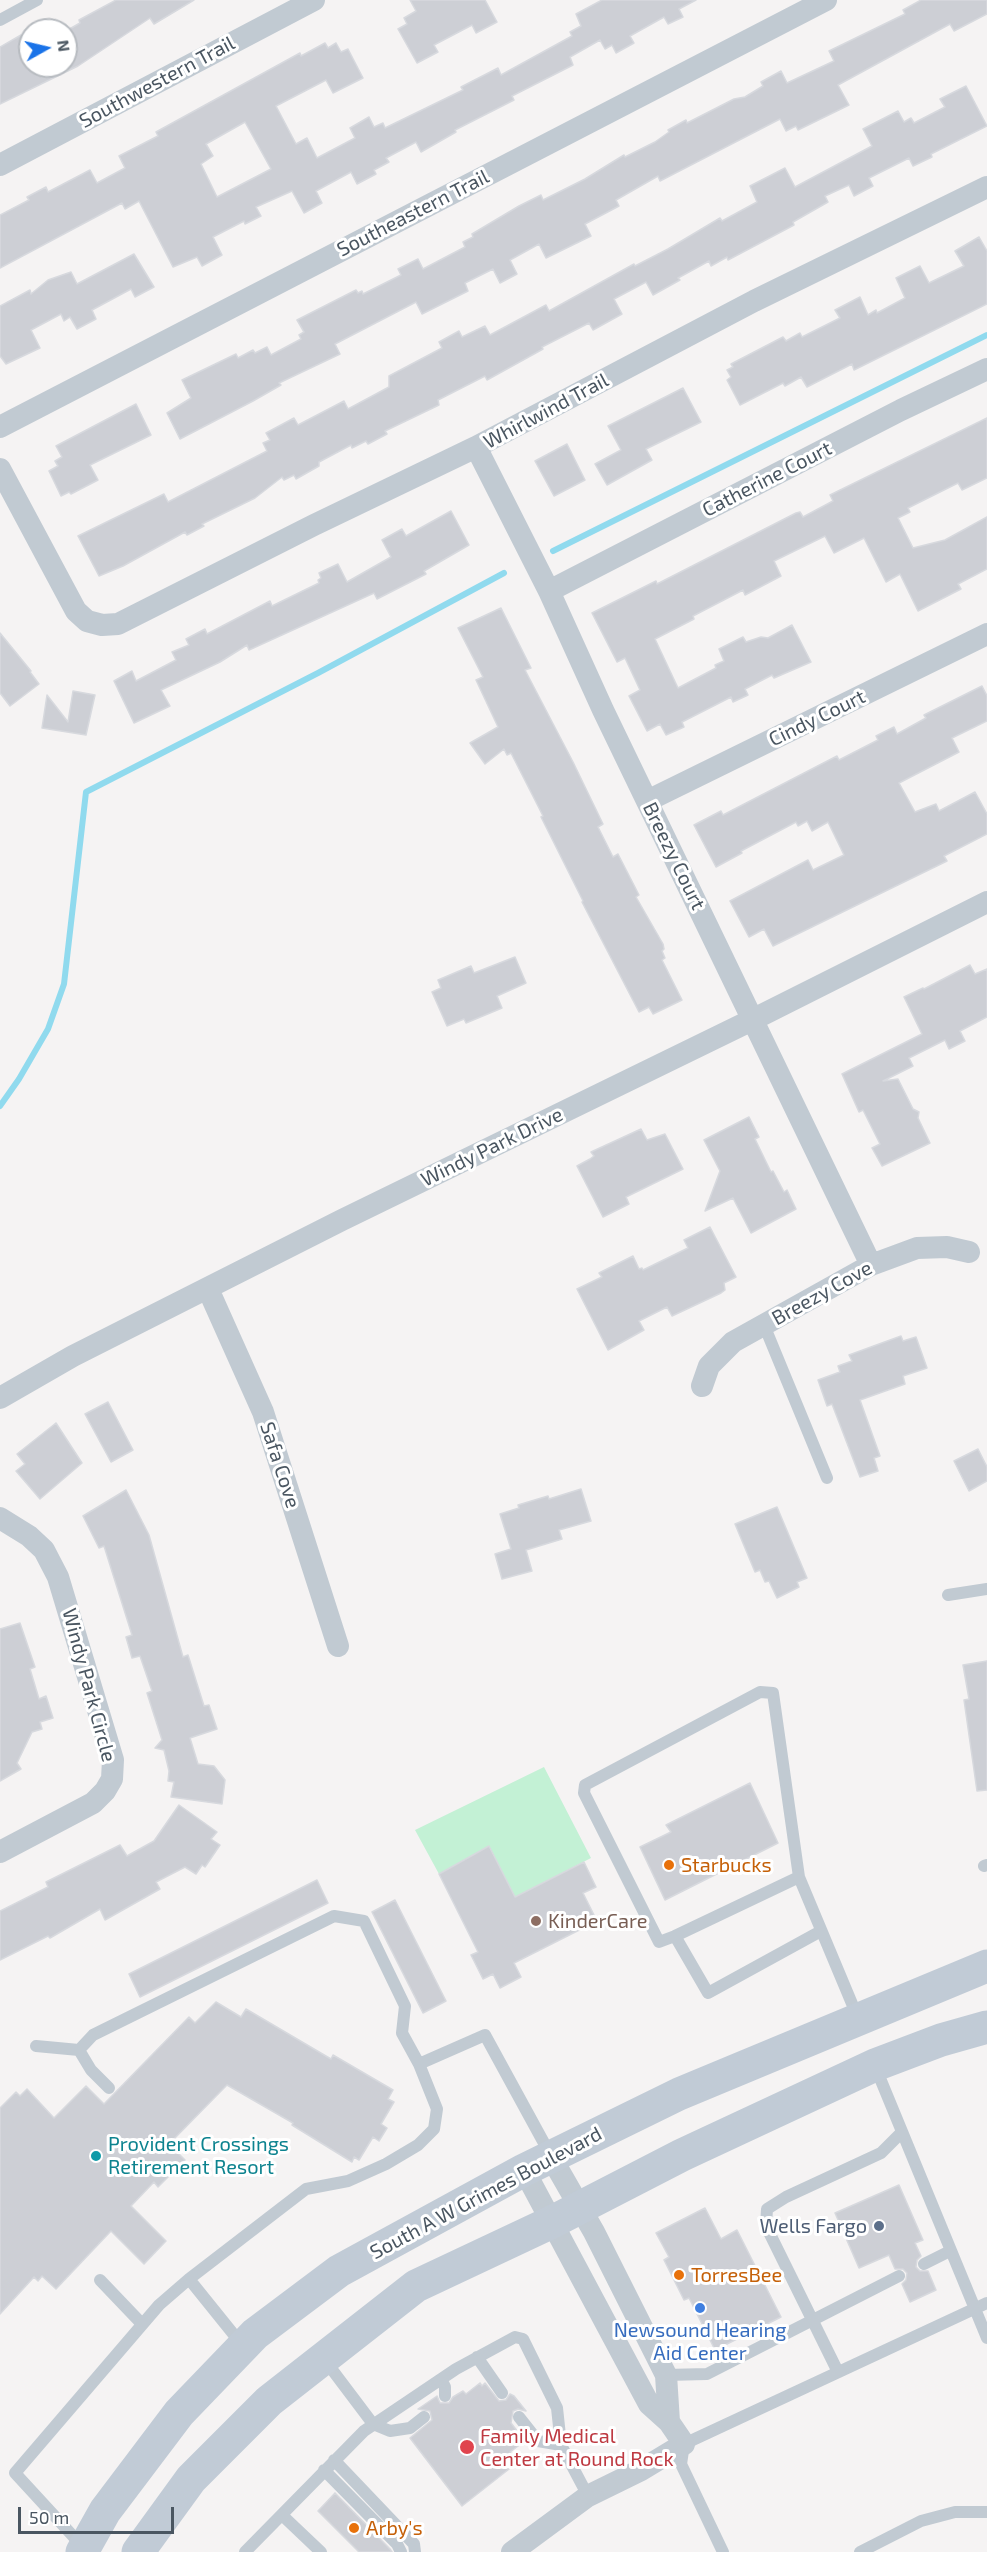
<!DOCTYPE html>
<style>
body{margin:0}
#map{position:relative;width:987px;height:2552px;overflow:hidden;background:#f5f3f3;font-family:"Exo 2",sans-serif}
canvas{display:block}
.north{position:absolute;left:18px;top:18px;width:60px;height:60px;box-sizing:border-box;background:#fff;border:2px solid #b7bbc0;border-radius:50%;rotate:82deg;font-size:16px;font-weight:700;line-height:24px;text-align:center;color:#4a5661}
.north::after{content:'';display:block;margin:auto;width:21px;height:27px;background:#1a73e8;clip-path:polygon(50% 0,100% 100%,50% 72%,0 100%)}
.scale{position:absolute;left:18px;top:2507px;width:156px;height:27px;box-sizing:border-box;border:3px solid #4a5661;border-top:0;padding-left:8px;font-size:18px;line-height:21px;white-space:nowrap;color:#4a5661;-webkit-text-stroke:4px #fff;paint-order:stroke}
</style>
<div id="map">
<canvas width="987" height="2552"></canvas>
<div class="north">N</div>
<div class="scale">50 m</div>
</div>
<script>
const c = document.querySelector('canvas').getContext('2d');
c.lineJoin = 'round';
function fill(path, color) {
  c.fillStyle = color;
  c.fill(path, 'evenodd');
}
function toPath(rows) {
  const path = new Path2D();
  for (const r of rows) {
    path.moveTo(r[0], r[1]);
    for (let i = 2; i < r.length; i += 2) path.lineTo(r[i], r[i + 1]);
  }
  return path;
}
function stroke(path, color, width, dash) {
  c.strokeStyle = color;
  c.lineWidth = width;
  c.lineCap = dash ? 'butt' : 'round';
  c.setLineDash(dash || []);
  c.stroke(path);
}
function label(font, color, halo, rows, align = 'center') {
  c.font = font + ' "Exo 2",sans-serif';
  c.lineWidth = 6;
  c.setLineDash([]);
  c.textBaseline = 'middle';
  c.strokeStyle = halo;
  c.fillStyle = color;
  for (const [text, x, y, turn = 0] of rows) {
    c.save();
    c.translate(x, y);
    c.rotate((+turn || 0) * Math.PI / 180);
    c.textAlign = isNaN(turn) ? turn : align;
    if (halo) c.strokeText(text, 0, 0);
    c.fillText(text, 0, 0);
    c.restore();
  }
}
const green = toPath([
 [544,1767,591,1858,515,1897,489,1846,439,1874,415,1830]
]);
const stream = toPath([
 [553,551,987,335],
 [0,1106,19,1079,48,1029,64,984,86,792,318,673,504,573]
]);
const building = toPath([
 [116,0,194,0,154,24,150,18,78,66,0,104,0,47,21,35,30,52,30,66,69,66,66,60,66,31,80,23,79,20,116,0],
 [410,0,485,0,497,22,476,33,472,25,434,45,438,52,417,63,398,29,407,24,404,18,416,11,410,0],
 [602,0,696,0,679,9,683,17,668,24,664,17,630,36,634,43,616,53,612,45,605,49,600,40,570,57,573,65,512,96,514,100,455,130,456,132,421,152,416,142,386,158,389,162,374,170,376,174,357,184,351,172,316,191,322,203,304,213,292,191,256,207,261,216,245,224,244,221,213,237,222,255,202,266,197,257,173,267,139,201,125,209,122,203,0,268,0,215,29,200,27,197,46,187,48,192,90,170,97,183,125,168,119,156,158,136,156,132,300,53,301,56,325,43,328,48,336,43,341,52,348,49,363,78,333,93,326,80,276,106,296,144,307,138,317,158,355,138,350,128,369,117,374,127,383,123,385,128,463,90,461,87,498,68,501,75,572,36,570,32,581,26,576,14,602,0],
 [245,122,271,169,217,197,201,164,213,156,206,144,245,122],
 [921,0,987,0,987,14,954,31,950,24,838,85,849,105,798,130,796,126,786,131,780,119,660,181,658,176,616,200,619,206,585,224,591,236,546,258,539,244,510,260,517,274,500,283,493,269,465,283,468,291,422,314,416,302,335,344,340,354,279,383,281,385,253,401,180,439,167,413,191,398,182,380,236,354,238,358,253,350,255,353,267,347,271,355,301,339,299,335,304,332,297,320,356,290,358,293,362,291,363,294,401,275,398,269,418,259,423,269,465,247,463,242,473,237,472,234,519,206,541,195,543,200,585,179,624,155,625,157,655,142,669,132,668,130,686,120,687,123,734,99,745,97,763,86,761,82,781,71,787,83,834,61,829,51,905,14,903,10,921,0],
 [966,86,987,126,931,154,932,157,913,166,909,158,869,178,873,186,854,196,849,185,825,196,828,202,793,222,794,225,728,260,727,257,711,266,709,261,678,278,680,280,653,295,646,282,614,299,622,314,593,330,589,323,542,347,543,349,487,380,485,376,438,400,439,405,385,431,387,434,368,444,366,441,352,448,351,445,319,462,319,466,296,479,294,475,284,480,282,477,255,498,202,524,204,526,187,535,185,532,123,566,99,576,78,536,164,494,168,502,267,451,263,443,270,440,266,433,294,418,298,425,344,401,348,409,389,387,389,376,442,348,439,342,459,331,462,337,485,326,490,335,546,305,549,311,634,264,635,266,668,249,720,218,722,221,757,202,750,186,785,168,795,187,872,146,863,129,898,111,904,122,911,118,914,123,945,107,940,99,966,86],
 [979,237,987,251,987,304,854,370,852,364,807,387,801,377,785,386,783,383,740,405,727,380,731,377,727,370,733,367,731,364,783,337,786,341,800,333,802,337,840,318,835,310,860,297,868,315,876,310,877,313,905,298,896,278,920,266,929,283,964,266,955,251,979,237],
 [134,254,154,287,135,297,131,289,92,310,96,319,77,329,70,317,64,321,61,314,31,330,40,348,6,364,0,356,0,306,30,290,31,294,48,280,71,272,77,284,134,254],
 [683,388,701,422,646,449,652,460,607,485,595,464,621,450,608,426,683,388],
 [136,404,151,435,90,465,98,480,71,494,69,492,61,496,49,471,58,466,55,461,62,457,56,446,136,404],
 [987,418,987,478,962,490,958,483,908,508,910,512,898,518,913,548,945,540,987,517,987,569,958,584,961,589,918,611,900,574,886,582,864,538,834,553,825,536,774,561,781,576,745,595,743,590,693,616,694,619,655,639,678,688,716,668,715,665,724,661,719,649,743,637,746,642,761,637,768,638,792,625,811,662,774,678,772,675,745,689,748,695,733,702,731,697,682,722,684,727,666,735,660,724,647,731,629,696,640,690,625,658,617,662,592,613,656,581,657,584,796,513,800,512,803,517,833,501,830,495,987,418],
 [567,444,585,480,554,496,535,461,567,444],
 [451,511,469,545,424,571,426,574,377,599,374,593,249,650,247,645,220,662,161,690,170,706,134,723,114,681,132,671,136,681,176,660,172,652,189,645,186,639,205,629,207,634,270,601,272,606,319,583,318,580,321,578,319,573,338,564,347,582,391,557,382,540,402,529,406,536,451,511],
 [501,608,531,668,525,670,573,762,603,824,598,827,613,857,618,854,639,895,636,897,663,944,664,949,662,951,665,958,662,960,682,1000,653,1014,649,1007,639,1012,582,902,583,901,541,817,543,816,511,753,507,755,504,749,485,764,470,743,498,727,476,680,483,677,458,628,501,608],
 [0,633,31,671,30,672,39,684,10,706,0,693,0,633],
 [982,686,987,696,987,721,952,738,959,752,899,783,915,812,936,804,939,811,975,792,987,814,987,834,944,856,947,861,773,946,764,929,749,937,730,901,808,860,813,870,844,855,828,822,812,831,807,821,798,826,796,822,741,851,742,853,716,867,694,825,721,811,723,815,837,756,839,760,878,740,876,736,894,727,897,734,926,718,924,715,982,686],
 [73,691,95,695,86,735,42,728,47,695,68,722,73,691],
 [515,957,526,983,497,996,502,1008,466,1023,464,1019,447,1026,432,992,441,988,438,980,471,966,474,973,515,957],
 [970,965,975,974,987,969,987,1017,960,1031,965,1041,949,1049,945,1040,909,1058,913,1066,883,1081,898,1079,913,1109,919,1112,918,1118,930,1143,882,1166,872,1148,880,1144,863,1110,859,1112,842,1074,922,1034,904,997,923,988,924,989,970,965],
 [749,1117,759,1137,755,1139,771,1172,773,1171,784,1192,787,1190,796,1209,751,1233,733,1198,705,1211,720,1171,704,1140,749,1117],
 [641,1129,647,1140,665,1134,683,1169,626,1197,629,1204,603,1217,577,1166,590,1159,594,1156,591,1152,641,1129],
 [710,1227,736,1277,724,1283,725,1290,721,1293,672,1316,667,1307,639,1321,644,1330,608,1350,577,1289,602,1277,599,1273,633,1256,639,1269,642,1268,643,1270,688,1248,684,1240,710,1227],
 [901,1336,903,1341,916,1337,927,1368,903,1376,905,1384,860,1400,880,1456,874,1458,878,1471,860,1477,832,1404,827,1406,818,1380,840,1372,838,1366,852,1361,849,1355,901,1336],
 [108,1402,133,1450,111,1462,85,1414,108,1402],
 [56,1423,82,1463,40,1499,16,1471,25,1464,17,1454,56,1423],
 [978,1449,987,1467,987,1481,969,1491,954,1461,978,1449],
 [581,1489,591,1521,559,1530,562,1539,526,1550,532,1571,502,1579,495,1554,511,1549,500,1514,519,1508,518,1505,548,1496,549,1499,581,1489],
 [126,1490,149,1535,183,1657,188,1655,204,1706,209,1705,217,1729,190,1738,198,1764,214,1766,225,1780,222,1804,171,1797,174,1782,168,1781,169,1771,164,1750,155,1748,162,1740,147,1693,152,1691,140,1656,132,1658,126,1637,132,1635,104,1546,99,1548,83,1516,126,1490],
 [777,1507,807,1578,797,1582,799,1587,777,1598,769,1581,765,1582,760,1570,755,1572,735,1524,777,1507],
 [20,1623,35,1667,30,1669,39,1699,46,1696,53,1718,40,1722,42,1729,32,1732,17,1763,21,1769,0,1781,0,1629,20,1623],
 [987,1661,987,1790,977,1791,964,1700,969,1699,963,1665,987,1661],
 [750,1783,778,1843,665,1900,640,1847,671,1832,666,1825,750,1783],
 [179,1805,217,1832,211,1839,220,1845,205,1867,202,1865,196,1874,185,1867,156,1882,160,1889,105,1920,100,1909,50,1938,48,1936,0,1960,0,1911,48,1887,46,1882,120,1845,127,1856,154,1841,179,1805],
 [489,1846,515,1897,584,1862,596,1887,583,1893,597,1921,514,1963,521,1977,500,1988,493,1974,483,1979,471,1955,478,1952,439,1874,489,1846],
 [317,1880,328,1903,140,1997,129,1974,317,1880],
 [395,1900,446,2001,423,2013,372,1912,395,1900],
 [216,2002,241,2017,246,2009,331,2059,333,2055,393,2090,388,2099,394,2102,381,2124,387,2128,379,2141,373,2137,359,2160,354,2157,352,2162,292,2125,293,2123,227,2085,169,2144,185,2160,158,2187,154,2182,131,2206,166,2241,144,2264,111,2231,56,2289,42,2276,38,2281,34,2277,0,2314,0,2108,16,2092,20,2096,27,2089,54,2118,86,2086,104,2104,189,2017,195,2023,216,2002],
 [899,2185,923,2240,915,2243,921,2256,917,2260,916,2267,920,2271,928,2271,936,2290,910,2302,902,2284,906,2280,907,2273,903,2269,895,2269,889,2255,859,2268,835,2213,899,2185],
 [705,2208,721,2239,737,2230,781,2317,715,2350,689,2298,684,2300,664,2260,669,2257,656,2233,705,2208],
 [480,2383,482,2386,485,2383,499,2401,506,2400,510,2394,514,2396,526,2411,518,2409,513,2411,511,2423,525,2441,510,2452,518,2462,462,2506,410,2438,432,2420,430,2411,418,2409,437,2396,440,2403,449,2403,453,2397,463,2391,466,2394,480,2383],
 [335,2493,390,2549,392,2552,359,2552,318,2511,335,2493]
]);
const service = toPath([
 [0,20,37,0],
 [764,1325,827,1478],
 [948,1595,987,1589],
 [984,1866,987,1865],
 [821,1931,708,1993,675,1936,659,1942,584,1793,585,1785,760,1692,773,1693,799,1877,858,2018],
 [675,1936,799,1877],
 [36,2046,79,2050],
 [875,2066,987,2338],
 [109,2088,91,2070,79,2050,93,2035,334,1916,364,1921,405,2006,402,2033,419,2064],
 [924,2264,950,2251],
 [100,2280,142,2324],
 [243,2346,189,2279,306,2189,348,2181,386,2164,418,2145,434,2129,437,2109,419,2064,485,2035,550,2154],
 [477,2357,502,2393],
 [324,2359,373,2424,390,2431,410,2428,424,2417],
 [838,2372,766,2226,767,2209,786,2197,881,2153,902,2132],
 [666,2375,707,2374,899,2276],
 [441,2379,445,2387,445,2396],
 [519,2417,538,2441,561,2445],
 [334,2460,414,2544,415,2552],
 [324,2470,397,2544,401,2552],
 [283,2516,321,2552],
 [84,2548,15,2473,159,2305,189,2279],
 [245,2552,364,2431,456,2369,515,2337,523,2339,557,2408,561,2445,588,2496],
 [723,2552,681,2464,684,2444,987,2303],
 [860,2552,921,2521,955,2512,987,2512]
]);
const minor = toPath([
 [0,165,314,0],
 [0,427,826,0],
 [476,447,549,591,603,710,871,1265],
 [0,469,76,611,87,621,102,625,118,624,314,525,476,447,754,301,987,187],
 [549,591,901,410,987,369],
 [647,801,987,634],
 [208,1289,263,1412,338,1646],
 [702,1386,709,1366,733,1342,871,1265,917,1248,947,1247,969,1252],
 [0,1398,73,1356,342,1220,754,1019,987,902],
 [0,1518,29,1536,44,1550,58,1577,113,1760,112,1779,105,1791,93,1803,0,1852],
 [551,2157,594,2232,666,2375,669,2422],
 [512,2552,588,2496,641,2470,684,2444,669,2422,649,2404,524,2170]
]);
const secondary = toPath([
 [82,2552,105,2511,179,2413,255,2334,339,2271,524,2170,679,2094,987,1966],
 [138,2552,191,2479,269,2401,416,2286,552,2222,682,2155,875,2065,941,2040,987,2027]
]);
const markers = [
 [669,1865,6,"#e8710a"],
 [536,1921,6,"#8d6e63"],
 [96,2156,6,"#0f9aa8"],
 [879,2226,6,"#5c6f8a"],
 [679,2275,6,"#e8710a"],
 [700,2308,6,"#3f7fe0"],
 [467,2447,8,"#e0444e"],
 [354,2528,6,"#e8710a"]
];
const streetNames = [
 ["Southwestern Trail",157,82,-28],
 ["Southeastern Trail",413,213,-27],
 ["Whirlwind Trail",546,411,-28],
 ["Catherine Court",767,479,-27],
 ["Cindy Court",817,718,-26],
 ["Breezy Court",674,856,64],
 ["Windy Park Drive",492,1147,-26],
 ["Breezy Cove",822,1293,-29],
 ["Safa Cove",280,1465,72],
 ["Windy Park Circle",89,1685,75],
 ["South A W Grimes Boulevard",486,2193,-28]
];
const foodNames = [
 ["Starbucks",681,1865],
 ["TorresBee",691,2275],
 ["Arby's",366,2528]
];
const educationNames = [
 ["KinderCare",548,1921]
];
const cultureNames = [
 ["Provident Crossings",108,2144],
 ["Retirement Resort",108,2167]
];
const serviceNames = [
 ["Wells Fargo",867,2226]
];
const shopNames = [
 ["Newsound Hearing",700,2330],
 ["Aid Center",700,2353]
];
const healthNames = [
 ["Family Medical",480,2436],
 ["Center at Round Rock",480,2459]
];
fill(green, '#c3f1d5');
stroke(stream, '#90daee', 6);
fill(building, '#cdcfd5');
stroke(building, '#d7d9de', 1.5);
stroke(service, '#c1cad2', 12);
stroke(minor, '#c1cad2', 22);
stroke(secondary, '#c1cbd6', 33);
for (const [x, y, r, color] of markers) {
  const dot = new Path2D();
  dot.arc(x, y, r, 0, 2 * Math.PI);
  c.fillStyle = color;
  c.fill(dot);
  stroke(dot, '#fff', 2);
}
label('20px', '#4a5661', '#fff', streetNames);
label('20px', '#c56008', '#fff', foodNames, 'left');
label('20px', '#785e54', '#fff', educationNames, 'left');
label('20px', '#0d838f', '#fff', cultureNames, 'left');
label('20px', '#4e5e75', '#fff', serviceNames, 'right');
label('20px', '#366cbe', '#fff', shopNames);
label('20px', '#be3a42', '#fff', healthNames, 'left');
</script>
